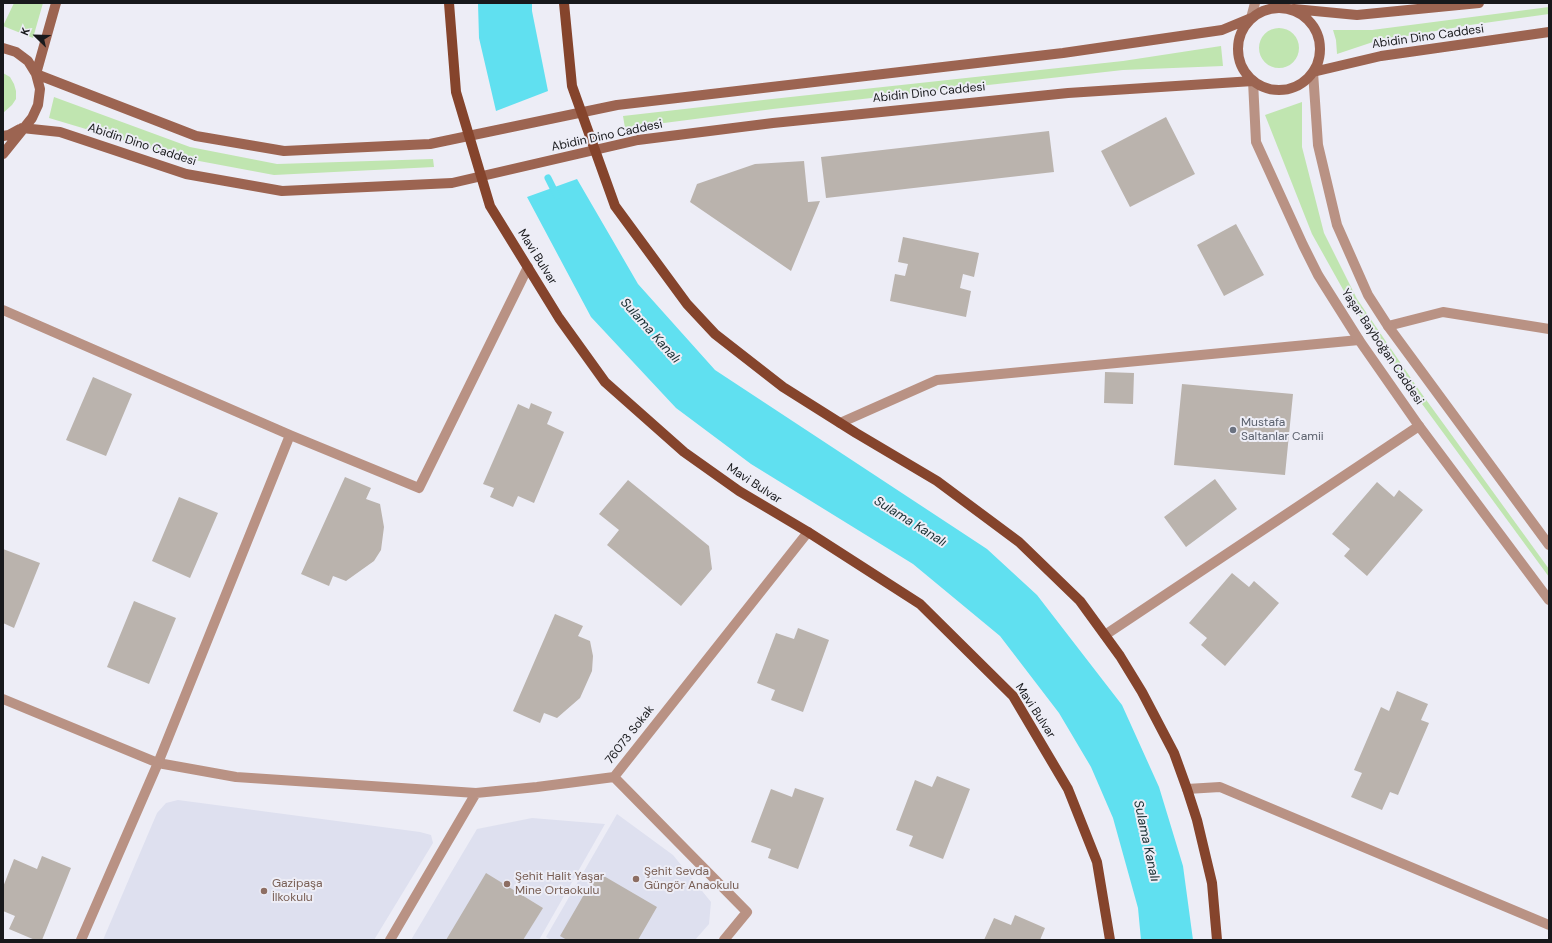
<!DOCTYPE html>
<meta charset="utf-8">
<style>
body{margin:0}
#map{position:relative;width:1552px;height:943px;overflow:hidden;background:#ededf6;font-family:"DM Sans",sans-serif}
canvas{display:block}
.frame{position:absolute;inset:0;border:4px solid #18191c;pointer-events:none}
.north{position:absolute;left:16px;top:16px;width:40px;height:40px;-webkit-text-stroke:3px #ededf6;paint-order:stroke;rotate:293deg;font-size:11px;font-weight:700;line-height:16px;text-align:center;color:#18191c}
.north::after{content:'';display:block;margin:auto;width:14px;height:18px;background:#18191c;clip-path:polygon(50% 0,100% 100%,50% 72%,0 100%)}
</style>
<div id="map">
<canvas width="1552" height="943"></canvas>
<div class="frame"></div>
<div class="north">K</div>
</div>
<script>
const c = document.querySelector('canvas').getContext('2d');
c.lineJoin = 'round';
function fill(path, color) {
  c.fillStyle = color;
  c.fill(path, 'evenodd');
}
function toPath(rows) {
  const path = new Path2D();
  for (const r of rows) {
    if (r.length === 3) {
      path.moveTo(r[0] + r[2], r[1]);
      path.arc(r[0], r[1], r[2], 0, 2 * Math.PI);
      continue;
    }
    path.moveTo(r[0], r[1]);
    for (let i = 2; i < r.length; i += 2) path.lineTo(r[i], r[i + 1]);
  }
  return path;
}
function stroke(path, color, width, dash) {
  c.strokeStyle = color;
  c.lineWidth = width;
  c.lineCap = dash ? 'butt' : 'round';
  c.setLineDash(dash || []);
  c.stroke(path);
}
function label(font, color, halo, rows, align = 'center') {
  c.font = font + ' "DM Sans",sans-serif';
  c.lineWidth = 4;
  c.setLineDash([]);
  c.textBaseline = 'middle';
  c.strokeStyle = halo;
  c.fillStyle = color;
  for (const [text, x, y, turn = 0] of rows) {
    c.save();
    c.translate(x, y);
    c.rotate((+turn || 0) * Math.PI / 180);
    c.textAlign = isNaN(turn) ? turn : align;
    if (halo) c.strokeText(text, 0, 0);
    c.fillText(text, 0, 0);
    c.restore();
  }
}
const built = toPath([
 [178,800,420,832,431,835,433,843,374,940,103,940,157,813,166,803],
 [617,814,673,855,711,902,709,924,695,940,551,940,546,937],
 [532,818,605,824,539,940,411,940,477,829]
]);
const green = toPath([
 [14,3,43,3,33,38,3,26],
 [1549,7,1549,14,1470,25,1373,42,1337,54,1336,40,1333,30,1372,30],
 [1279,48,20],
 [1221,46,1223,66,1123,70,773,109,625,128,623,116,772,99,1123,61],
 [3,73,10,77,14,84,16,91,16,99,12,105,3,113],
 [54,97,190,147,277,164,433,159,434,167,274,175,183,158,49,118],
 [1302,102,1302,147,1324,233,1357,299,1419,390,1549,569,1549,577,1414,393,1350,302,1312,234,1265,115]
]);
const water = toPath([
 [478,3,532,3,532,11,548,91,496,111,479,38],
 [577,179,638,284,715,370,987,549,1037,595,1122,705,1159,787,1183,866,1193,940,1141,940,1138,908,1113,818,1091,767,1059,713,1000,636,913,564,751,464,676,408,591,317,527,197]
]);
const stream = toPath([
 [548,178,557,196]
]);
const building = toPath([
 [1166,117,1195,174,1130,207,1101,151],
 [1049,131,1054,172,826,198,821,157],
 [804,161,808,202,820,201,791,271,690,202,697,184,755,164],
 [1236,224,1264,275,1224,296,1197,245],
 [903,237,979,253,974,277,963,274,960,288,971,291,966,317,890,301,895,274,905,276,908,264,898,262],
 [1105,372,1134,373,1133,404,1104,403],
 [93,377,132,394,106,456,66,440],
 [1182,384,1293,394,1285,475,1174,465],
 [531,403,552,412,547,424,564,432,534,503,518,496,513,507,490,497,494,488,483,484,518,404,529,409],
 [345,477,371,488,366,499,380,504,384,527,381,550,374,561,346,581,333,576,329,586,301,574],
 [1215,479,1237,509,1186,547,1164,517],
 [628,480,709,546,712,569,681,606,607,545,619,530,599,514],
 [1377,482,1394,497,1399,490,1423,510,1367,576,1344,556,1350,549,1332,534],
 [179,497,218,513,190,578,152,561],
 [3,549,40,563,14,628,3,623],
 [1232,573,1249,587,1254,581,1279,603,1225,666,1201,645,1207,638,1189,623],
 [134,601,176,618,149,684,107,667],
 [555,614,583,626,578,636,590,641,593,656,592,671,580,698,557,718,544,713,540,723,513,711],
 [798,628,829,640,803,712,771,700,775,690,757,683,776,633,794,639],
 [1397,691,1428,704,1421,720,1429,723,1398,795,1390,792,1382,810,1351,797,1362,773,1354,770,1381,707,1389,711],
 [937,776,970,789,943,859,909,846,913,836,896,830,915,780,932,787],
 [795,788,824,798,798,869,768,858,771,849,751,842,771,789,792,797],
 [42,856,71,868,42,940,35,940,9,929,15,916,3,911,3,887,14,859,37,869],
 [597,872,657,907,638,940,567,940,560,936],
 [486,873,543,908,523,940,446,940],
 [1015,915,1045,928,1040,940,984,940,994,918,1011,925]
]);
const minor = toPath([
 [1289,9,1289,3],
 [1251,18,1255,3],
 [3,310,290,435,158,763,81,940],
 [1388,326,1443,312,1549,329],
 [840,423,937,380,1359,340],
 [290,435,419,488,528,267],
 [1105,635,1419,426],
 [3,699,158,763,236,777,476,793,537,787,614,777],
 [1187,789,1220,787,1549,925],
 [390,940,476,793],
 [724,940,747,912,614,777,808,532]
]);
const tertiary = toPath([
 [1313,72,1318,145,1337,225,1368,295,1388,326,1549,545],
 [1253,81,1256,142,1303,245,1318,275,1359,340,1419,426,1549,600]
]);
const secondary = toPath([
 [1279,49,41],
 [1294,9,1357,15,1479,3],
 [3,48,16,52,28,61,36,74],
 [1313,72,1381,56,1549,32],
 [36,74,196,136,284,151,430,144,617,105,1063,53,1222,30,1251,18],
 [22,128,60,132,186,174,282,191,452,183,638,140,773,123,1068,93,1253,81],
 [3,136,9,135,20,129],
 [3,154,32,118,38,105,40,89,36,74,56,3]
]);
const primary = toPath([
 [449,3,456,92,490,206,559,318,605,382,684,452,739,491,808,532,920,604,1013,696,1068,789,1097,862,1110,940],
 [564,3,572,86,615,206,687,304,715,334,783,387,856,433,937,481,1019,542,1080,601,1120,656,1142,692,1174,753,1187,789,1197,820,1212,883,1217,940]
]);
const markers = [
 [1233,430,4,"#6b7280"],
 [636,879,4,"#8d6e63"],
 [507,884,4,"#8d6e63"],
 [264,891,4,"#8d6e63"]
];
const streetNames = [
 ["Abidin Dino Caddesi",1428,37,-8],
 ["Abidin Dino Caddesi",929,93,-6],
 ["Abidin Dino Caddesi",607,136,-12],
 ["Abidin Dino Caddesi",142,145,18],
 ["Mavi Bulvar",537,257,58],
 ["Yaşar Bayboğan Caddesi",1382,347,56],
 ["Mavi Bulvar",754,484,33],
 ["Mavi Bulvar",1035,711,57],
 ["76073 Sokak",630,735,-52]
];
const worshipNames = [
 ["Mustafa",1241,423],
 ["Saltanlar Camii",1241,437]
];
const educationNames = [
 ["Şehit Sevda",644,872],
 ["Güngör Anaokulu",644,886],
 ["Şehit Halit Yaşar",515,877],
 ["Mine Ortaokulu",515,891],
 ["Gazipaşa",272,884],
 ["İlkokulu",272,898]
];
const waterNames = [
 ["Sulama Kanalı",650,331,48],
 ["Sulama Kanalı",910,522,32],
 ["Sulama Kanalı",1146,841,78]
];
fill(built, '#dee0ef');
fill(green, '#c0e5b0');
fill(water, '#60e0f0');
stroke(stream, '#60e0f0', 7);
fill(building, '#bab3ad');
stroke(minor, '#b99284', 10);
stroke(tertiary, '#b99284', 10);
stroke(secondary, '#9c6451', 10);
stroke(primary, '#85442c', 10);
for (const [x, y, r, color] of markers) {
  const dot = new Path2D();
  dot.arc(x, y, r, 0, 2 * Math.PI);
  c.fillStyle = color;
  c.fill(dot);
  stroke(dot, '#ededf6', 1.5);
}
label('12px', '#18191c', '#ededf6', streetNames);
label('12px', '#5b616d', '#ededf6', worshipNames, 'left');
label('12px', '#785e54', '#ededf6', educationNames, 'left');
label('italic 13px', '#172d30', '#ededf6', waterNames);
</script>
